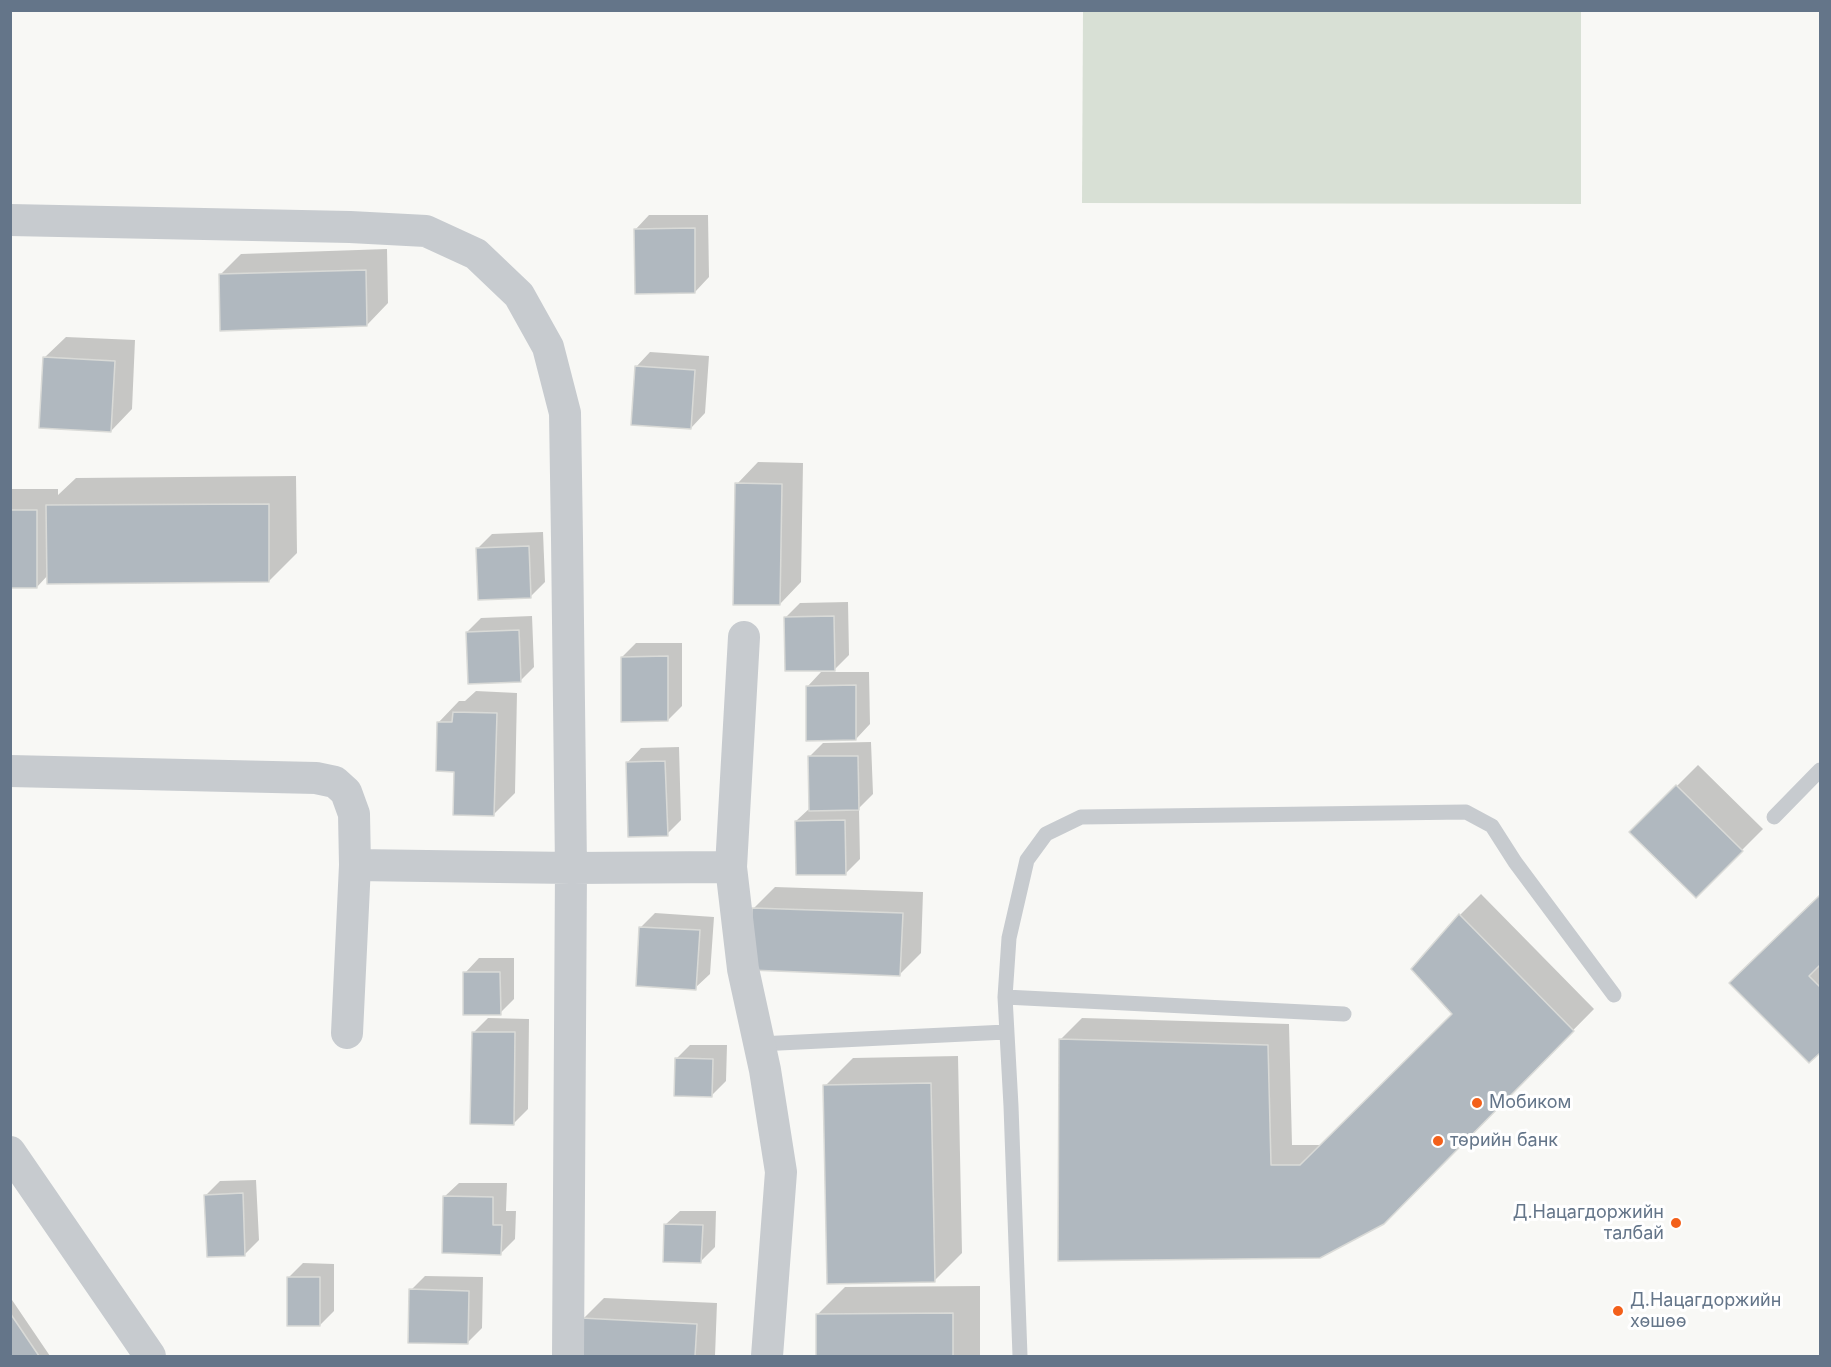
<!DOCTYPE html>
<meta charset="utf-8">
<style>
body{margin:0}
#map{position:relative;width:1831px;height:1367px;overflow:hidden;background:#f8f8f5;font-family:Inter,sans-serif}
canvas{display:block}
.frame{position:absolute;inset:0;border:12px solid #647589;pointer-events:none}
</style>
<div id="map">
<canvas width="1831" height="1367"></canvas>
<div class="frame"></div>
</div>
<script>
const c = document.querySelector('canvas').getContext('2d');
c.lineJoin = 'round';
function fill(path, color) {
  c.fillStyle = color;
  c.fill(path, 'evenodd');
}
function toPath(rows) {
  const path = new Path2D();
  for (const r of rows) {
    path.moveTo(r[0], r[1]);
    for (let i = 2; i < r.length; i += 2) path.lineTo(r[i], r[i + 1]);
  }
  return path;
}
function stroke(path, color, width, dash) {
  c.strokeStyle = color;
  c.lineWidth = width;
  c.lineCap = dash ? 'butt' : 'round';
  c.setLineDash(dash || []);
  c.stroke(path);
}
function label(font, color, halo, rows, align = 'center') {
  c.font = font + ' Inter,sans-serif';
  c.lineWidth = 6;
  c.setLineDash([]);
  c.textBaseline = 'middle';
  c.strokeStyle = halo;
  c.fillStyle = color;
  for (const [text, x, y, turn = 0] of rows) {
    c.save();
    c.translate(x, y);
    c.rotate((+turn || 0) * Math.PI / 180);
    c.textAlign = isNaN(turn) ? turn : align;
    if (halo) c.strokeText(text, 0, 0);
    c.fillText(text, 0, 0);
    c.restore();
  }
}
const green = toPath([
 [1083,11,1581,11,1581,204,1082,203]
]);
const shadow = toPath([
 [649,215,708,215,709,277,695,292,635,230],
 [387,249,388,303,367,325,220,275,241,254],
 [66,337,135,340,132,409,111,431,44,358],
 [650,352,709,356,705,413,691,428,636,367],
 [758,462,803,463,801,582,780,604,737,484],
 [296,476,297,553,269,581,48,575,37,587,10,587,10,489,58,489,58,495,76,478],
 [543,532,545,582,531,596,478,548,492,534],
 [848,602,849,655,835,669,786,617,800,603],
 [532,616,534,667,520,681,467,632,481,618],
 [636,643,682,643,682,706,668,720,622,657],
 [821,672,869,672,870,724,856,739,807,687],
 [476,691,517,693,515,793,494,814,456,770,438,723,459,701,465,701],
 [871,742,873,794,859,808,860,859,846,873,796,821,810,808,809,757,823,743],
 [679,747,681,820,667,834,627,763,641,748],
 [1698,765,1763,829,1696,896,1631,832],
 [775,887,923,892,921,953,900,974,753,909],
 [1481,894,1594,1009,1383,1223,1320,1257,1061,1039,1082,1018,1289,1024,1292,1145,1323,1145,1454,1013,1460,915],
 [1820,896,1820,1051,1810,1061,1770,944],
 [655,913,714,917,710,974,695,988,641,927],
 [479,958,514,958,514,999,500,1013,465,973],
 [488,1018,529,1019,528,1109,514,1123,474,1032],
 [690,1045,727,1045,726,1081,711,1096,676,1059],
 [958,1056,962,1253,934,1281,825,1086,853,1058],
 [256,1180,259,1240,245,1254,206,1195,220,1181],
 [459,1183,507,1183,506,1211,516,1211,515,1239,501,1253,444,1197],
 [680,1211,716,1211,715,1247,701,1261,665,1225],
 [303,1263,334,1264,334,1311,320,1325,288,1278],
 [425,1276,483,1277,482,1328,468,1342,411,1290],
 [980,1286,980,1356,817,1356,817,1315,845,1287],
 [10,1297,50,1356,10,1356],
 [604,1298,717,1303,715,1356,581,1356,583,1319]
]);
const building = toPath([
 [695,228,695,293,635,294,634,229,695,228],
 [366,270,367,326,220,331,219,274,366,270],
 [43,357,115,361,111,432,39,428,43,357],
 [635,366,695,370,691,429,631,425,635,366],
 [735,483,782,484,780,605,733,605,735,483],
 [269,504,269,582,47,584,46,505,269,504],
 [10,510,37,510,37,588,10,588,10,510],
 [529,546,531,598,478,600,476,548,529,546],
 [834,616,835,671,785,671,784,617,834,616],
 [519,630,521,682,468,684,466,632,519,630],
 [668,656,668,721,621,722,621,657,668,656],
 [856,685,856,740,806,741,806,686,856,685],
 [453,712,497,713,494,816,453,815,454,772,436,771,437,722,452,722,453,712],
 [808,756,858,756,859,810,809,811,808,756],
 [665,761,668,836,628,837,626,762,665,761],
 [1676,785,1743,851,1696,898,1629,832,1676,785],
 [845,820,846,875,796,875,795,821,845,820],
 [1820,895,1820,965,1809,976,1820,987,1820,1053,1809,1063,1729,983,1820,895],
 [752,908,903,913,900,976,750,970,752,908],
 [1459,914,1574,1031,1384,1224,1320,1258,1058,1261,1059,1039,1268,1045,1271,1165,1300,1165,1452,1014,1411,969,1459,914],
 [639,927,700,930,696,990,636,986,639,927],
 [463,972,500,972,501,1015,463,1015,463,972],
 [472,1032,515,1032,514,1125,470,1124,472,1032],
 [675,1058,713,1059,712,1097,674,1096,675,1058],
 [931,1083,935,1282,827,1284,823,1085,931,1083],
 [243,1193,245,1256,207,1257,204,1195,243,1193],
 [443,1196,493,1197,493,1225,502,1225,501,1255,442,1253,443,1196],
 [664,1224,703,1225,701,1263,663,1262,664,1224],
 [287,1277,320,1277,320,1326,287,1326,287,1277],
 [409,1289,469,1291,468,1344,408,1343,409,1289],
 [10,1313,39,1356,10,1356,10,1313],
 [953,1313,953,1356,816,1356,816,1314,953,1313],
 [581,1318,697,1324,695,1356,580,1356,581,1318]
]);
const service = toPath([
 [1774,817,1820,770],
 [1005,997,1344,1014],
 [759,1044,1006,1032],
 [1020,1356,1011,1106,1005,997,1009,938,1027,860,1046,834,1081,817,1466,812,1492,826,1515,862,1614,995]
]);
const minor = toPath([
 [10,220,350,227,426,231,476,254,519,295,548,347,565,413,567,539,571,868,568,1356],
 [744,637,731,867,743,969,765,1070,781,1172,767,1356],
 [10,771,316,778,335,782,346,792,354,814,355,865,347,1033],
 [355,865,571,868,731,867],
 [10,1152,150,1356]
]);
const markers = [
 [1477,1103,6,"#f3601a"],
 [1438,1141,6,"#f3601a"],
 [1676,1223,6,"#f3601a"],
 [1618,1311,6,"#f3601a"]
];
const poiNames = [
 ["Мобиком",1489,1103],
 ["төрийн банк",1450,1141],
 ["Д.Нацагдоржийн",1664,1213,"right"],
 ["талбай",1664,1234,"right"],
 ["Д.Нацагдоржийн",1630,1301],
 ["хөшөө",1630,1322]
];
fill(green, '#d8e0d5');
fill(shadow, '#0003');
fill(building, '#b0b8bf');
stroke(building, '#d9dad7', 1.5);
stroke(service, '#c7cbcf', 15);
stroke(minor, '#c7cbcf', 32);
for (const [x, y, r, color] of markers) {
  const dot = new Path2D();
  dot.arc(x, y, r, 0, 2 * Math.PI);
  c.fillStyle = color;
  c.fill(dot);
  stroke(dot, '#fff', 2);
}
label('18px', '#647589', '#fff', poiNames, 'left');
</script>
